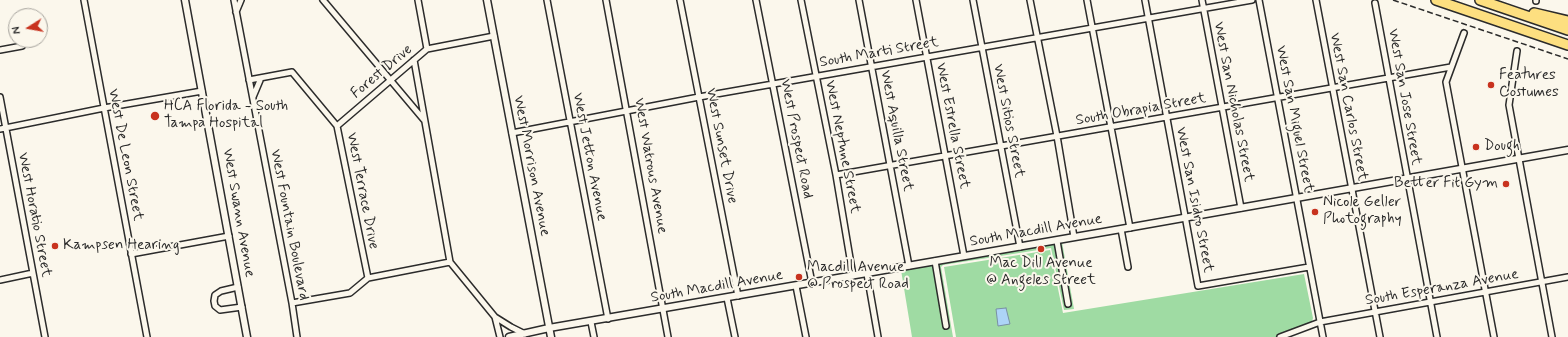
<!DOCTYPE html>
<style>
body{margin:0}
#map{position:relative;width:1568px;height:337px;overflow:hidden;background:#fbf7ec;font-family:Mynerve,sans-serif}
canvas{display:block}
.north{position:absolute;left:8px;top:8px;width:40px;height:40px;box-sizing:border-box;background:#fbf7ec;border:1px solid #a8a59f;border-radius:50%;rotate:259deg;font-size:11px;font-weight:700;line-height:16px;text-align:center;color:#2b2b2b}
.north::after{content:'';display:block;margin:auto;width:14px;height:18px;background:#c8321e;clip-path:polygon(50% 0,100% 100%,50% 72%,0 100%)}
</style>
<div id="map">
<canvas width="1568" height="337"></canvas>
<div class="north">N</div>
</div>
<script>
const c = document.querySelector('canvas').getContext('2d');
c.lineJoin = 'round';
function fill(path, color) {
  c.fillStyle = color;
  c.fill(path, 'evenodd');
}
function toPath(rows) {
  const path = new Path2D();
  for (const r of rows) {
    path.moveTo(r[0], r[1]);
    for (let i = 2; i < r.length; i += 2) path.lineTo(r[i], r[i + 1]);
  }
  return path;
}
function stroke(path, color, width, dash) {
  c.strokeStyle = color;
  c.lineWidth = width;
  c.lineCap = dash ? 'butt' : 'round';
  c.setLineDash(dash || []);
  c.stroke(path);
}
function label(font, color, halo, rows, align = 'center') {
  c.font = font + ' Mynerve,sans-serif';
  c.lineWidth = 4;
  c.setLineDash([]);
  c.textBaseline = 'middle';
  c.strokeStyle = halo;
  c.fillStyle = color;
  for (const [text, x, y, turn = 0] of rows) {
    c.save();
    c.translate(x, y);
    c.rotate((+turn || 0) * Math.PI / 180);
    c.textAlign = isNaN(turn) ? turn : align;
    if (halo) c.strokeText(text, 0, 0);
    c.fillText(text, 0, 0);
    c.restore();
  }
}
const green = toPath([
 [1062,242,1074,309,1064,310,1051,248,943,265,941,267,953,337,912,337,901,270,933,264,944,329,949,328,939,264,1054,244,1065,307,1071,306,1060,243],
 [1050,250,1063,313,1304,274,1313,318,1311,325,1279,337,956,337,944,267]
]);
const water = toPath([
 [1006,308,1010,324,998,326,996,309,1006,308]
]);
const minor = toPath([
 [84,0,147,337],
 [234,0,292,303,297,337],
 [323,0,424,120],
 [418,0,427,49],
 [547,0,608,319],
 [606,0,668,337],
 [680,0,738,296],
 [756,0,812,283],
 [801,0,836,175,853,276],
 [859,0,909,266],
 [916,0,964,256],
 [973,0,1020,247],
 [1030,0,1057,136,1074,237],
 [1087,0,1130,228],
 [1145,0,1198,286,1309,267],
 [1202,0,1241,208],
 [1259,0,1323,337],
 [1316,0,1380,337],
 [1536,1,1536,0],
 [1375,3,1437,337],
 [236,12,241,0],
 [1464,33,1446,82,1494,337],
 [0,50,22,46],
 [1517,51,1509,105,1552,337],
 [414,60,450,262,495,317,500,337],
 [249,80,292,72,337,126,368,278],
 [0,97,45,337],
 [253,97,261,78],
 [337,126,427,49,494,36],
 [0,129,104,108,202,91],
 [512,133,699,97,1252,0],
 [836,175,1451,67],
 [1121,229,1128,267],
 [1057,241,1068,304],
 [131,254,229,236],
 [935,261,946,326],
 [867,274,878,337],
 [0,280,33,273],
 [796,286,806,337],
 [238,287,221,291,215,295,214,301,215,306,220,310,242,307],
 [727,298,735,337],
 [292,303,350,293,368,278,450,262],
 [495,317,511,327,525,334],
 [591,322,594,337],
 [1280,337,1320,322,1568,277]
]);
const tertiary = toPath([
 [185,0,247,337],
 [487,0,551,337],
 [509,337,549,328,1121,229,1568,150]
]);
const motorway = toPath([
 [1436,0,1568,45],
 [1480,0,1568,30],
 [1534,13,1568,21]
]);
const rail = toPath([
 [1393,0,1568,59]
]);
const markers = [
 [1491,85,4,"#c8321e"],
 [155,116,5,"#c8321e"],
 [1476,147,4,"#c8321e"],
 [1506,184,4,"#c8321e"],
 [1315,212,4,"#c8321e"],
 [55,246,4,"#c8321e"],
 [1041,249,4,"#c8321e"],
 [799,277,4,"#c8321e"]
];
const streetNames = [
 ["South Marti Street",879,53,-10],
 ["Forest Drive",382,72,-40],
 ["West San Jose Street",1404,97,80],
 ["West San Nicholas Street",1233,102,79],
 ["West San Carlos Street",1348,107,79],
 ["South Obrapia Street",1141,110,-10],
 ["West San Miguel Street",1294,119,79],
 ["West Sitios Street",1008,121,79],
 ["West Estrella Street",952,126,79],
 ["West Aquilla Street",896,131,79],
 ["West Prospect Road",796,139,79],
 ["West Sunset Drive",721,146,79],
 ["West Neptune Street",842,147,79],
 ["West De Leon Street",125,155,79],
 ["West Jetton Avenue",589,157,79],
 ["West Morrison Avenue",531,166,79],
 ["West Watrous Avenue",650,166,80],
 ["West Terrace Drive",362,191,79],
 ["West San Isidro Street",1194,200,79],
 ["West Swann Avenue",238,213,80],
 ["West Horatio Street",34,215,79],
 ["West Fountain Boulevard",289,225,79],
 ["South Macdill Avenue",1036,231,-10],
 ["South Macdill Avenue",717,287,-10],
 ["South Esperanza Avenue",1442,288,-10]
];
const poiNames = [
 ["Features",1499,76],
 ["Costumes",1499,93],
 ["HCA Florida - South",164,107],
 ["Tampa Hospital",164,124],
 ["Dough",1484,147],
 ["Better Fit Gym",1498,184,"right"],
 ["Nicole Geller",1323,203],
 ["Photography",1323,220],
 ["Kampsen Hearing",63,246],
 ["Mac Dill Avenue",1041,264,"center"],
 ["@ Angeles Street",1041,281,"center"],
 ["Macdill Avenue",807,268],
 ["@ Prospect Road",807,285]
];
fill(green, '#9fdba3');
fill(water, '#add4f7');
stroke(water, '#7990a5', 1);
stroke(minor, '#2b2b2b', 8);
stroke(tertiary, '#2b2b2b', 9);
stroke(motorway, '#2b2b2b', 12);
stroke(minor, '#fbf7ec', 5);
stroke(tertiary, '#fbf7ec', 6);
stroke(motorway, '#fddf80', 9);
stroke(rail, '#2b2b2b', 1.5, [6, 3]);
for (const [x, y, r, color] of markers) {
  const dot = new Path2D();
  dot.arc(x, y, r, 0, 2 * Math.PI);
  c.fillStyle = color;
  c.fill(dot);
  stroke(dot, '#fbf7ec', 1.5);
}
label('15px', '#2b2b2b', '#fbf7ec', streetNames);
label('15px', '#2b2b2b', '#fbf7ec', poiNames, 'left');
</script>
